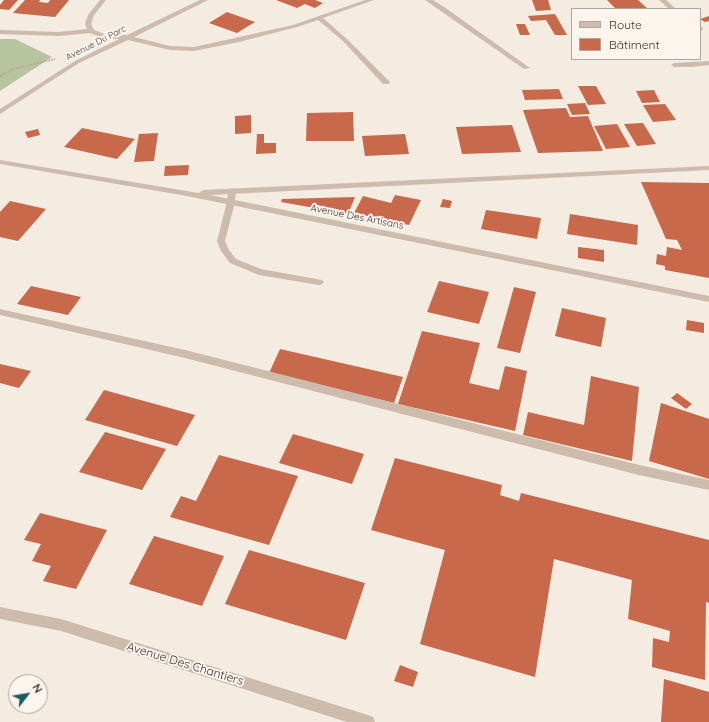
<!DOCTYPE html>
<meta charset="utf-8">
<style>
body{margin:0}
#map{position:relative;width:709px;height:722px;overflow:hidden;background:#f4ebe1;font-family:Quicksand,sans-serif}
canvas{display:block}
.legend{position:absolute;left:571px;top:8px;width:130px;height:52px;box-sizing:border-box;background:#fbf5ee;border:1px solid #aea6a0;margin:0;padding:5px 7px;list-style:none;font-size:12px;color:#3b302b}
.legend li{display:flex;align-items:center;gap:8px;height:20px}
.legend b{width:20px;border:1px solid #aea6a0}
.north{position:absolute;left:8px;top:674px;width:40px;height:40px;box-sizing:border-box;background:#fbf5ee;border:1px solid #aea6a0;border-radius:50%;rotate:59deg;font-size:11px;font-weight:700;line-height:16px;text-align:center;color:#3b302b}
.north::after{content:'';display:block;margin:auto;width:14px;height:18px;background:#1f5a5e;clip-path:polygon(50% 0,100% 100%,50% 72%,0 100%)}
</style>
<div id="map">
<canvas width="709" height="722"></canvas>
<ul class="legend">
<li><b style="height:5px;background:#cdbbac"></b>Route</li>
<li><b style="height:11px;background:#c8694b"></b>Bâtiment</li>
</ul>
<div class="north">N</div>
</div>
<script>
const c = document.querySelector('canvas').getContext('2d');
c.lineJoin = 'round';
function fill(path, color) {
  c.fillStyle = color;
  c.fill(path, 'evenodd');
}
function toPath(rows) {
  const path = new Path2D();
  for (const r of rows) {
    path.moveTo(r[0], r[1]);
    for (let i = 2; i < r.length; i += 2) path.lineTo(r[i], r[i + 1]);
  }
  return path;
}
function stroke(path, color, width, dash) {
  c.strokeStyle = color;
  c.lineWidth = width;
  c.lineCap = dash ? 'butt' : 'round';
  c.setLineDash(dash || []);
  c.stroke(path);
}
function label(font, color, halo, rows, align = 'center') {
  c.font = font + ' Quicksand,sans-serif';
  c.lineWidth = 4;
  c.setLineDash([]);
  c.textBaseline = 'middle';
  c.strokeStyle = halo;
  c.fillStyle = color;
  for (const [text, x, y, turn = 0] of rows) {
    c.save();
    c.translate(x, y);
    c.rotate((+turn || 0) * Math.PI / 180);
    c.textAlign = isNaN(turn) ? turn : align;
    if (halo) c.strokeText(text, 0, 0);
    c.fillText(text, 0, 0);
    c.restore();
  }
}
const green = toPath([
 [0,39,15,39,52,57,0,91]
]);
const building = toPath([
 [4,0,18,0,9,10,0,9,0,5],
 [25,0,40,0,39,2,48,3,50,0,69,0,55,17,13,13],
 [276,0,315,0,323,3,315,8,305,4,297,8],
 [532,0,548,0,551,10,536,11],
 [607,0,638,0,648,9,616,9],
 [227,12,255,22,237,33,209,23],
 [555,14,567,35,555,35,546,20,531,21,528,16],
 [709,16,709,21,705,22,700,19],
 [516,24,525,24,530,35,520,35],
 [578,86,596,86,606,104,588,105],
 [559,89,563,99,525,100,522,90],
 [654,90,660,102,642,103,636,91],
 [585,103,590,114,572,115,567,104],
 [665,104,676,120,653,122,643,105],
 [566,108,570,117,588,116,603,151,538,153,523,110],
 [353,112,354,141,306,141,307,113],
 [251,115,251,133,235,134,235,116],
 [643,123,656,144,637,146,624,124],
 [617,124,630,147,606,149,594,126],
 [512,125,521,152,462,154,456,127],
 [82,128,135,139,117,159,64,147],
 [38,129,40,135,28,138,25,132],
 [158,133,154,161,134,162,139,134],
 [257,134,264,134,264,143,276,143,276,153,256,154],
 [405,134,409,154,365,156,362,136],
 [189,165,188,175,164,176,165,166],
 [641,182,709,183,709,278,665,270,665,266,656,264,657,254,666,256,667,247,682,250,677,240,666,239],
 [395,195,421,200,409,225,354,213,363,196,391,203],
 [355,197,348,214,281,202,282,199],
 [443,199,452,201,450,208,440,207],
 [10,201,46,209,18,241,0,237,0,212],
 [486,210,541,218,537,239,481,229],
 [570,214,638,225,637,245,567,234],
 [578,247,604,250,604,262,578,258],
 [439,281,489,292,479,324,427,312],
 [31,286,81,297,68,315,17,304],
 [514,287,536,292,520,353,497,348],
 [562,308,606,318,601,347,555,336],
 [687,320,704,323,704,333,686,330],
 [422,331,480,343,469,383,499,390,505,366,527,371,515,431,398,404],
 [280,349,403,377,394,403,269,373],
 [0,364,31,371,19,388,0,383],
 [591,376,639,387,632,461,523,435,528,412,584,425],
 [104,390,195,415,177,446,85,420],
 [677,393,692,404,686,409,671,398],
 [661,403,709,419,709,479,649,461],
 [105,432,166,449,142,490,79,472],
 [293,434,364,454,352,484,279,463],
 [219,455,298,476,269,545,170,517,181,496,196,501],
 [395,458,502,485,500,495,519,501,521,493,709,540,709,603,706,602,705,680,652,667,653,638,669,642,670,631,628,619,632,580,554,559,535,677,420,644,445,550,371,530],
 [40,513,107,530,76,589,43,581,51,566,32,561,41,544,24,540],
 [154,536,224,556,202,606,129,584],
 [249,550,365,583,346,640,225,604],
 [400,665,418,672,413,687,394,681],
 [664,679,709,692,709,722,661,722]
]);
const path = toPath([
 [0,76,14,69,55,59]
]);
const lane = toPath([
 [232,188,236,191,235,202,225,241,229,250,236,259,261,269,322,280,324,282,322,284,319,285,259,275,230,263,221,251,217,241,227,202,228,191,232,188]
]);
const street = toPath([
 [100,0,106,0,94,15,91,24,94,30,107,35,127,35,200,0,208,0,134,37,170,46,194,47,293,25,365,0,374,0,323,18,347,39,390,82,389,84,383,84,343,41,318,20,297,27,239,42,194,51,170,50,128,40,79,63,0,114,0,109,75,61,119,39,106,39,90,33,59,36,0,34,0,30,59,32,87,29,85,24,88,15,100,0],
 [425,0,433,0,447,9,530,68,524,69,425,0],
 [659,0,666,0,676,9,669,9,659,0],
 [700,26,703,28,703,30,700,31,700,26],
 [709,61,709,65,692,67,674,67,671,65,674,63,709,61],
 [0,160,199,193,203,190,709,166,709,170,210,195,709,296,709,302,187,196,0,164,0,160],
 [0,309,185,350,639,465,709,480,709,490,639,475,185,358,0,315,0,309],
 [0,607,61,619,368,715,373,717,375,722,347,722,61,631,0,619,0,607]
]);
const farStreetnames = [
 ["Avenue Du Parc",96,43,-27]
];
const streetNames = [
 ["Avenue Des Artisans",357,217,11]
];
const nearStreetnames = [
 ["Avenue Des Chantiers",185,664,17]
];
fill(green, '#b8c4a0');
fill(building, '#c8694b');
stroke(path, '#b9a596', 2, [1.5, 1.5]);
fill(lane, '#cdbbac');
fill(street, '#cdbbac');
label('9px', '#3b302b', '#fbf5ee', farStreetnames);
label('10px', '#3b302b', '#fbf5ee', streetNames);
label('12px', '#3b302b', '#fbf5ee', nearStreetnames);
</script>
